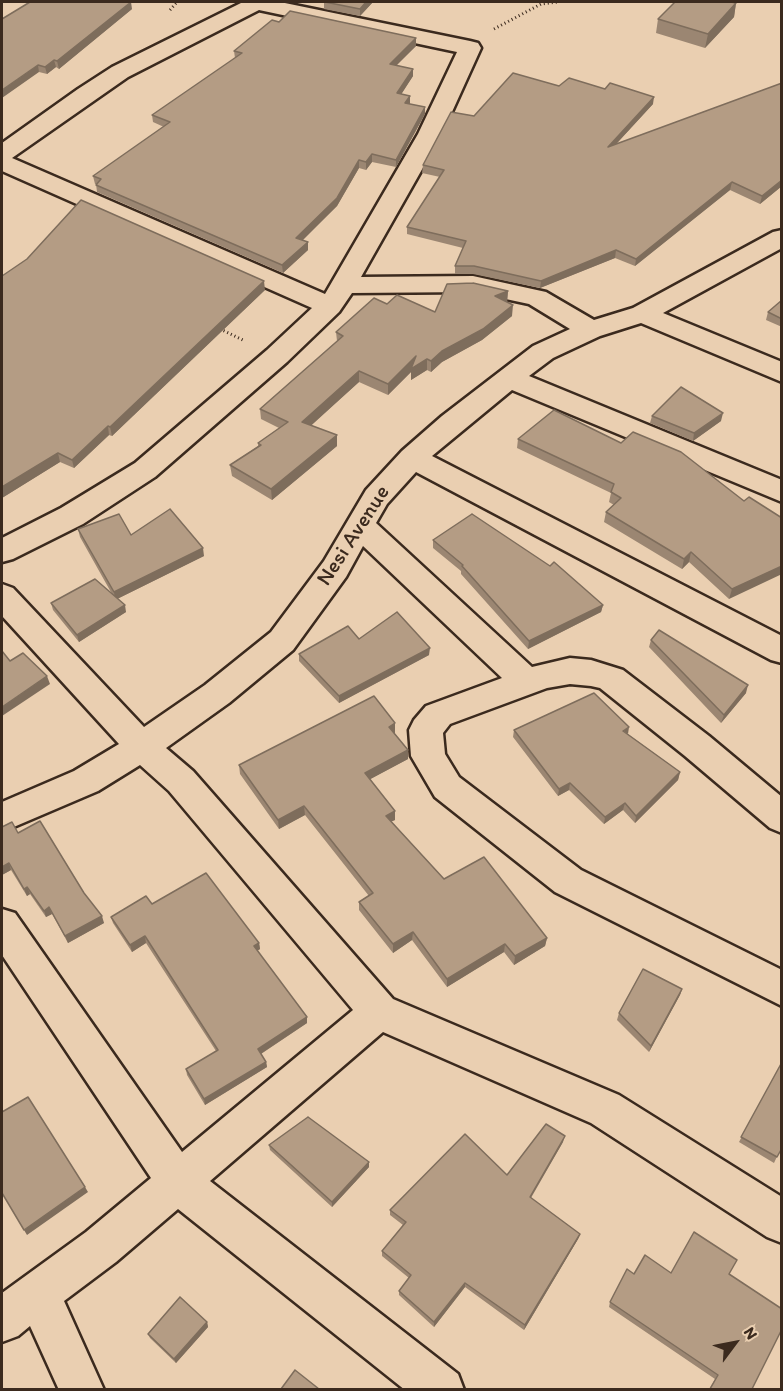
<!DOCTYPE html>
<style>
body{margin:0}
#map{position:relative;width:783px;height:1391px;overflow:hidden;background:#eacfb1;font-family:Itim,sans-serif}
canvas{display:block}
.frame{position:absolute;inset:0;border:3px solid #3b2a1e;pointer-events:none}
.north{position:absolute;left:705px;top:1313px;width:60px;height:60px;-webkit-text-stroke:4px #eacfb1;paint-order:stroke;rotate:58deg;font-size:16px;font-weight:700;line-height:24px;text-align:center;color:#3b2a1e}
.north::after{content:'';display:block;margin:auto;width:21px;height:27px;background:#3b2a1e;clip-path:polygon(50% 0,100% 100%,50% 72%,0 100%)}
</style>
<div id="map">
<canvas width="783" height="1391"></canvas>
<div class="frame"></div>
<div class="north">N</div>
</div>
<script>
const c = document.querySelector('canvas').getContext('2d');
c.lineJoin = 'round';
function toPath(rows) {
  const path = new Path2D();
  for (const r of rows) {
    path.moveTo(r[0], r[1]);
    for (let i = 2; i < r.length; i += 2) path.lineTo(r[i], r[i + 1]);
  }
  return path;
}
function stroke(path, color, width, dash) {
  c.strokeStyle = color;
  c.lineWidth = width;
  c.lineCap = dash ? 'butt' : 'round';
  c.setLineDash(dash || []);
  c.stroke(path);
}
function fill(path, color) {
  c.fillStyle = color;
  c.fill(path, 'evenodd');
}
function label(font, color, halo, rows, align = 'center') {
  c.font = font + ' Itim,sans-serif';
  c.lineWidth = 5;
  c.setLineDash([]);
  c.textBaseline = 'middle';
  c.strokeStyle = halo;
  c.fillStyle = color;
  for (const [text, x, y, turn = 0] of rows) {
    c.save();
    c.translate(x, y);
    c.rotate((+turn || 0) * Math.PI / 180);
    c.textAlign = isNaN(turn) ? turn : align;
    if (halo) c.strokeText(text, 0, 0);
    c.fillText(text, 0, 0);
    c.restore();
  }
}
const path = toPath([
 [170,10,177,2],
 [494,29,541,4,558,2],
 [220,329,243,340]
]);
const street = toPath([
 [243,2,280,2,470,41,478,43,481,48,442,134,361,277,473,276,546,292,594,320,633,308,773,232,782,230,782,248,663,313,782,362,782,382,641,323,600,336,553,358,529,376,782,480,782,502,512,390,432,456,782,636,782,663,771,660,416,472,387,504,376,523,532,667,570,658,591,660,623,670,709,736,782,797,782,833,770,828,685,756,600,688,591,686,570,684,547,688,450,724,443,733,445,754,459,777,581,870,782,970,782,1006,555,892,435,797,411,756,409,730,414,720,426,706,502,678,363,546,346,577,293,650,229,703,166,748,193,771,393,999,619,1095,782,1197,782,1243,767,1237,591,1123,383,1032,210,1181,458,1374,464,1390,405,1390,178,1209,116,1262,64,1301,104,1390,59,1390,30,1326,18,1336,2,1342,2,1293,86,1232,151,1178,2,955,2,909,15,913,182,1152,353,1010,169,791,140,765,98,791,2,832,2,802,74,771,119,744,2,616,2,584,13,588,144,727,205,685,271,632,324,561,366,490,402,451,442,416,533,346,570,329,529,304,473,292,352,293,339,312,287,362,155,477,83,524,13,559,2,562,2,538,61,508,135,463,267,350,312,308,2,171,2,143,78,89,112,67,243,2],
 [259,10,457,52,418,134,325,294,12,158,128,77,259,10]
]);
const wall = toPath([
 [324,2,373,2,360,16,324,9],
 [736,3,734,17,705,48,656,33,658,19],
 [132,9,59,69,56,67,47,74,39,72,2,19],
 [279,22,416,46,396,65,413,69,413,76,401,94,410,96,410,104,425,114,396,167,372,162,366,170,359,168,337,206,302,240,308,242,308,250,283,273,97,192,96,184,95,184,93,176,164,127,153,122,152,115,235,58,234,51],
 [559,86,653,104,617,143,782,186,760,204,730,190,635,266,615,258,540,288,473,274,455,274,455,266,463,248,407,234,407,227,440,177,422,173,423,165,474,116],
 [2,276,265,290,112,436,109,435,74,468,60,462,2,498],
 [508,291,507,302,506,302,512,316,482,340,442,362,431,372,427,370,411,380,411,372,388,395,359,382,311,425,337,446,272,500,232,476,230,465,258,446,258,443,279,428,261,419,260,409,337,341,336,332,387,304,435,312],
 [782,300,782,327,766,320,768,312],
 [652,416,721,421,693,441,650,423],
 [518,439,621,443,782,518,729,599,689,562,682,569,604,522,606,512,614,505,609,502,611,493,517,448],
 [78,529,131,535,204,556,117,599,126,612,79,642,53,610,51,603,112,594,80,537],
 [433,540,603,605,601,612,528,649,461,574,461,571,433,548],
 [359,639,429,655,339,703,299,661,299,654],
 [651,640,746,693,721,723,649,647],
 [395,723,395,733,394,733,408,750,408,759,370,779,395,811,395,820,391,821,444,879,547,938,545,946,514,965,504,952,447,987,412,940,393,953,359,910,359,902,369,896,305,815,279,829,240,774,239,765],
 [514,730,628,734,680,772,678,780,635,823,623,810,604,824,569,790,558,796,513,737],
 [18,833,84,893,104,923,68,943,52,914,46,917,30,894,27,896,11,870,2,875],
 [152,904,259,943,260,949,257,951,307,1017,307,1023,261,1054,266,1062,267,1067,205,1105,187,1075,186,1069,216,1051,146,943,132,952,113,923,111,917],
 [682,989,680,995,649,1052,617,1020,619,1013],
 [782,1062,782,1151,780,1150,774,1163,739,1142],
 [563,1142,531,1198,580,1234,578,1239,524,1330,465,1287,434,1327,399,1295,399,1291,409,1278,382,1256,382,1251,403,1225,390,1215,390,1210,507,1175],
 [269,1145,369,1162,369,1167,332,1207,270,1150],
 [671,1273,729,1274,752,1389,753,1389,709,1389,715,1379,609,1307,610,1302,634,1274],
 [207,1322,208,1327,176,1363,150,1338,148,1334]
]);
const shadedWall = toPath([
 [131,2,132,9,59,69,57,61],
 [366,2,373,2,360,16,360,9],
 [736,3,734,17,705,48,708,34],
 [416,38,416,46,390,72,390,64],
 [54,60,56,67,47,74,45,67],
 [38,65,39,72,2,98,2,90],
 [413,69,413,76,397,101,397,93],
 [410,96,410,103,405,111,405,103],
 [654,97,653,104,607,154,608,147],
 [425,107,425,114,396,167,396,160],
 [372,154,372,162,366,170,366,162],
 [359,160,359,168,337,206,297,246,296,238],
 [782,180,782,186,760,204,762,196],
 [732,182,730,190,635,266,636,259],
 [308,242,308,250,283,273,282,265],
 [616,250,615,258,540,288,541,281],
 [264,281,265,290,112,436,110,427],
 [508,291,507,302,494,307,495,296],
 [513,305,512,316,482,340,442,362,431,372,431,361,442,351],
 [416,356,427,359,427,370,411,380,411,372,388,395,388,384],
 [359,371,359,382,303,433,302,422],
 [723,413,721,421,693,441,694,433],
 [108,426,109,435,74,468,72,460],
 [337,435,337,446,272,500,271,489],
 [58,453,60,462,2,498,2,487],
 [203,548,204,556,115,600,114,592],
 [691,552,689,562,682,569,684,559],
 [782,566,782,574,729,599,732,589],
 [125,605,126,612,79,642,77,635],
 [603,605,601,612,528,649,529,641],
 [430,648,429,655,339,703,339,696],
 [47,676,50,684,2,716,2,707],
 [748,685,746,693,721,723,724,715],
 [395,723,395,733,389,736,389,727],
 [629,727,628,734,623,731],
 [408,750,408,759,365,782,365,773],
 [680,772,678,780,635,823,636,816],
 [570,783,569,790,558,796,559,789],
 [625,803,623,810,604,824,605,817],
 [304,806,305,815,279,829,278,820],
 [395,811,395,820,386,824,386,816],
 [9,863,11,870,2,875,2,867],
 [27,887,30,894,27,896,24,889],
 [49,907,52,914,46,917,44,911],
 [102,916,104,923,68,943,65,936],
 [413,932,412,940,393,953,393,944],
 [145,936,146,943,132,952,130,945],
 [547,938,545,946,514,965,515,956],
 [259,943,260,949,255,952,254,946],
 [505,944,504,952,447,987,447,979],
 [682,989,680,995,649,1052,651,1046],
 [307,1017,307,1023,259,1055,258,1049],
 [266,1062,267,1067,205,1105,204,1099],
 [565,1136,563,1142,528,1202,530,1197],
 [369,1162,369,1167,332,1207,332,1202],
 [85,1187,88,1192,27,1235,24,1230],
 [580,1234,578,1239,524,1330,525,1325],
 [465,1283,465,1287,434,1327,434,1322],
 [207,1322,208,1327,176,1363,174,1359]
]);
const building = toPath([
 [30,2,131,2,57,61,54,60,45,67,38,65,2,90,2,19,30,2],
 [325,2,366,2,360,9,325,2],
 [675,2,731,2,736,3,708,34,658,19,675,2],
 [290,11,416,38,390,64,413,69,397,93,410,96,405,103,425,107,396,160,372,154,366,162,359,160,337,198,296,238,308,242,282,265,96,185,101,179,93,176,170,122,152,115,242,53,234,51,272,20,279,22,290,11],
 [513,73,559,86,569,78,605,89,610,83,654,97,608,147,782,83,782,180,762,196,732,182,636,259,616,250,541,281,474,266,455,266,466,241,407,227,444,170,423,165,451,112,474,116,513,73],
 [81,200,264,281,110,427,108,426,72,460,58,453,2,487,2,276,27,259,81,200],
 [473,283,508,291,495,296,513,305,483,329,442,351,431,361,427,359,411,369,416,356,388,384,359,371,302,422,337,435,271,489,230,465,261,445,258,443,288,422,260,409,343,336,336,332,374,298,387,304,397,295,435,312,447,284,473,283],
 [782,300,782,319,768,312,782,300],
 [681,387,723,413,694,433,652,416,681,387],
 [554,410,621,443,633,432,681,452,744,501,749,497,782,518,782,566,732,589,691,552,684,559,606,512,621,498,611,492,614,484,518,439,554,410],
 [170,509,203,548,114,592,78,529,119,514,131,535,170,509],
 [472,514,550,566,554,562,603,605,529,641,462,566,463,565,433,540,472,514],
 [95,579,125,605,77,635,51,603,95,579],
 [397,612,430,648,339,696,299,654,348,626,359,639,397,612],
 [659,630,748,685,724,715,651,640,659,630],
 [2,651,10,661,23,653,47,676,2,707,2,651],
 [594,693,629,727,623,731,680,772,636,816,625,803,605,817,570,783,559,789,514,730,594,693],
 [374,696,395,723,389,727,408,750,365,773,395,811,386,816,444,879,484,857,547,938,515,956,505,944,447,979,413,932,393,944,359,902,373,893,304,806,278,820,239,765,374,696],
 [40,821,84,893,102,916,65,936,49,907,44,911,27,887,24,889,9,863,2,867,2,827,12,822,18,833,40,821],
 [206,873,259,943,254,946,307,1017,258,1049,266,1062,204,1099,186,1069,218,1050,145,936,130,945,111,917,146,896,152,904,206,873],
 [643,969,682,989,651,1046,619,1013,643,969],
 [782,1062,782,1148,777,1157,741,1137,782,1062],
 [28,1097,85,1187,24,1230,2,1193,2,1112,28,1097],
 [308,1117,369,1162,332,1202,269,1145,308,1117],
 [546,1124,565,1136,530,1197,580,1234,525,1325,465,1283,434,1322,399,1291,411,1275,382,1251,406,1222,390,1210,465,1134,507,1175,546,1124],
 [694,1232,737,1260,729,1274,782,1309,782,1329,752,1389,753,1389,710,1389,718,1375,610,1302,627,1269,634,1274,645,1255,671,1273,694,1232],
 [180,1297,207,1322,174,1359,148,1334,180,1297],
 [295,1370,319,1389,281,1389,295,1370]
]);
const streetNames = [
 ["Nesi Avenue",354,536,-57]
];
stroke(street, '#3b2a1e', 5);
stroke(path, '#3b2a1e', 3, [1, 3]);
fill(street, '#eacfb1');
fill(wall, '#9b8672');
fill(shadedWall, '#7e6d5c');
fill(building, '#b49c84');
stroke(building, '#7e6d5c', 1.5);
label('22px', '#3b2a1e', '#eacfb1', streetNames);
</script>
